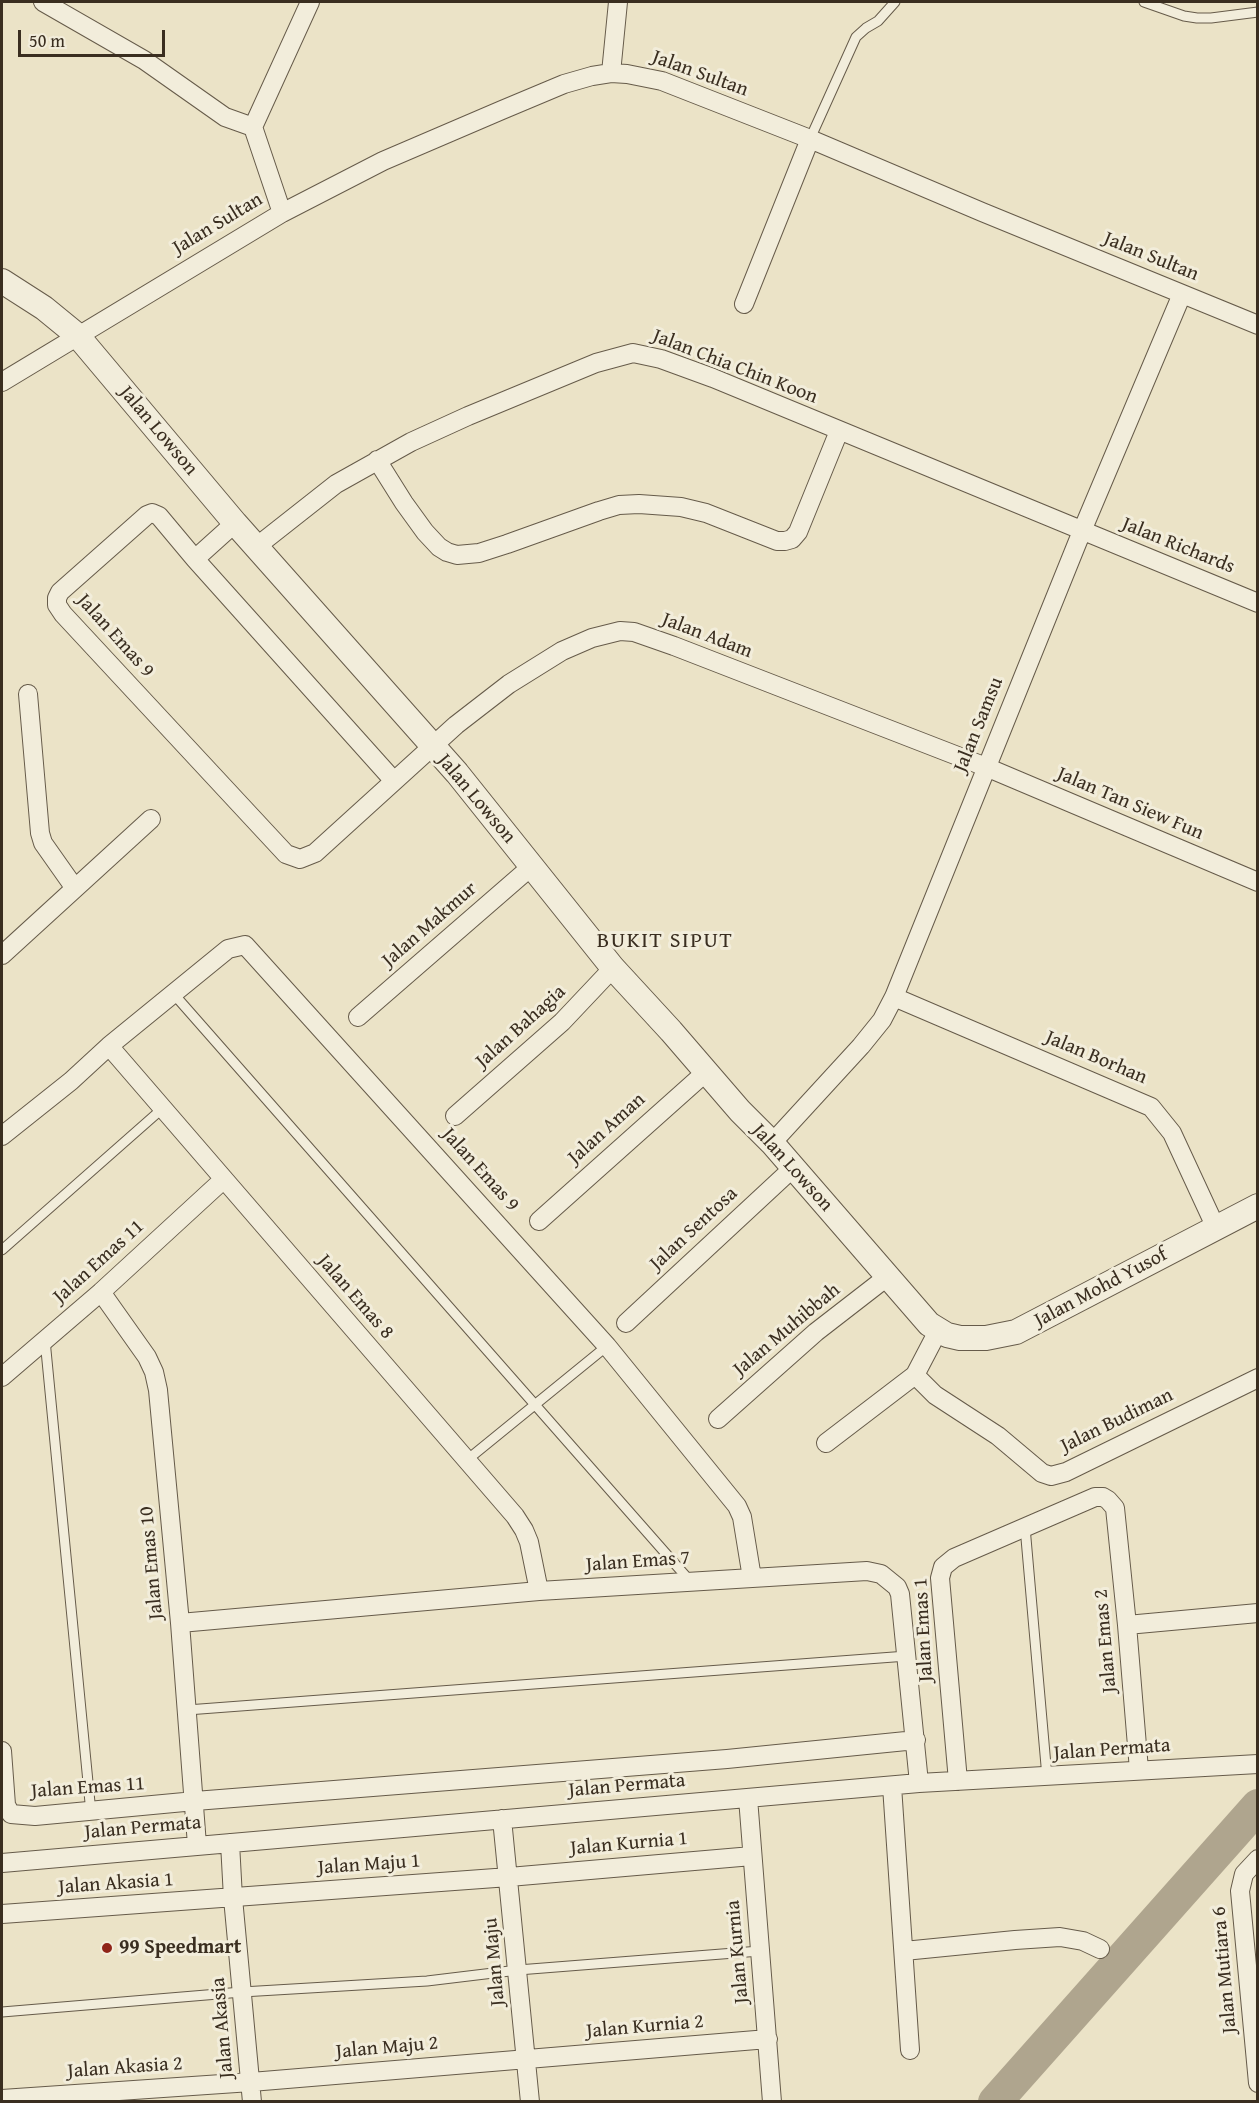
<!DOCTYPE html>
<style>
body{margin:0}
#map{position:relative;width:1259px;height:2103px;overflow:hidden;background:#ebe3c7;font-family:"Gentium Book Plus",serif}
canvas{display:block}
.frame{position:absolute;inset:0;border:3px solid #3a2e20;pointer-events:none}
.scale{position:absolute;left:18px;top:30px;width:147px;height:27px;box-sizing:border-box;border:3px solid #3a2e20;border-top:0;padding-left:8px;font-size:18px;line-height:21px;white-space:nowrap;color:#3a2e20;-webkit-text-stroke:4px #f2eddb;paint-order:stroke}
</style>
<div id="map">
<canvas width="1259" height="2103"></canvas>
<div class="frame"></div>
<div class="scale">50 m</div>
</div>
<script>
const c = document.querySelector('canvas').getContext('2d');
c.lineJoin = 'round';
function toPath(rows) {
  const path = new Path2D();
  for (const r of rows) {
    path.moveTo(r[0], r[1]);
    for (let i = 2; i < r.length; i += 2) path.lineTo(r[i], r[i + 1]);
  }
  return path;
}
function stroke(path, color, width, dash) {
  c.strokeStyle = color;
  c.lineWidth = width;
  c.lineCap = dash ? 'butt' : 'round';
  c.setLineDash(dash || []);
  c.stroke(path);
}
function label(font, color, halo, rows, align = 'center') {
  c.font = font + ' "Gentium Book Plus",serif';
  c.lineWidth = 6;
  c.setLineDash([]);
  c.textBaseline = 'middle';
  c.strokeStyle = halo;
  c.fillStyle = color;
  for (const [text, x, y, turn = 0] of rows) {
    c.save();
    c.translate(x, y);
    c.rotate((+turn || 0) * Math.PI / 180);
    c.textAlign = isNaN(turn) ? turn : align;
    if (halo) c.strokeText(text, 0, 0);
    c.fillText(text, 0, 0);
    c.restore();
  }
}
const river = toPath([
 [995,2102,1258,1806]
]);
const service = toPath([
 [1144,2,1184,16,1197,18,1211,18,1258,12],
 [810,139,856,37,866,28,878,21,895,2],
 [172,992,690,1581],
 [2,1250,163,1108],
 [45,1340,91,1813],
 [467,1460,607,1346],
 [1025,1527,1047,1777],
 [187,1710,907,1656],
 [2,2012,242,1992,427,1981,518,1970,760,1951]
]);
const minor = toPath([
 [43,2,144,60,225,117,253,127],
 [611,73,618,2],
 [282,213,253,127,310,2],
 [744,304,810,139],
 [2,382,282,213,383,161,502,110,564,84,592,76,611,73,627,74,662,81,810,139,982,212,1258,325],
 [377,460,404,503,425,532,439,547,447,552,457,555,479,553,507,544,599,511,619,505,639,504,681,507,706,513,777,541,785,541,792,539,798,532,839,431],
 [256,547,336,484,411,442,468,416,596,363,633,353,661,359,713,378,1258,603],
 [195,559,235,523],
 [28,694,40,833,43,843,74,887],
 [394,781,195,559,159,516,152,513,147,515,60,592,57,598,57,605,63,614,286,854,300,859,315,853,456,725,509,684,562,651,592,638,620,631,634,632,674,646,986,767,1258,882],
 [2,955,151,819],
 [894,997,1151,1107,1172,1133,1216,1228],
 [358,1017,532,866],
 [109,1046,515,1516,524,1530,529,1542,539,1591],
 [455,1116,562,1022,613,968],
 [2,1136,71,1081,109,1046,228,949,245,945,607,1346,737,1506,742,1517,752,1578],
 [772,1143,861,1046,882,1020,894,997,1082,531,1182,294],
 [539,1221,706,1072],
 [101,1292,147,1357,154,1372,158,1390,180,1623,197,1845],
 [626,1323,793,1168],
 [915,1375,935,1395,998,1436,1042,1473,1051,1476,1066,1472,1258,1378],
 [2,1377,101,1292,224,1179],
 [718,1419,816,1332,887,1277],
 [826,1443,915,1375,938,1331],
 [180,1623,539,1591,867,1571,881,1574,897,1587,900,1594,919,1783],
 [1127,1625,1258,1613],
 [2,1751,6,1805,11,1814,35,1816,195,1801,727,1759,916,1740],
 [958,1781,940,1578,943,1567,954,1558,1095,1497,1103,1497,1108,1500,1115,1508,1127,1625,1139,1770],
 [892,1786,910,2050],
 [748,1798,772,2102],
 [502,1819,530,2102],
 [230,1843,233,1898,252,2102],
 [1258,1859,1244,1874,1240,1891,1258,2083],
 [2,1863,919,1783,1258,1764],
 [2,1914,509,1877,752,1856],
 [904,1951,1015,1940,1060,1937,1083,1941,1100,1949],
 [2,2099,251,2082,768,2039]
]);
const tertiary = toPath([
 [2,281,44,308,77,335,235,523,457,773,613,968,671,1031,740,1111,772,1143,929,1324,947,1335,960,1338,986,1338,1016,1332,1258,1206]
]);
const markers = [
 [107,1948,6,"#8f2418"]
];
const streetNames = [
 ["Jalan Sultan",700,74,20],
 ["Jalan Sultan",218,224,-31],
 ["Jalan Sultan",1151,257,22],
 ["Jalan Chia Chin Koon",735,367,21],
 ["Jalan Lowson",158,431,50],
 ["Jalan Richards",1178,546,22],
 ["Jalan Emas 9",115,636,48],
 ["Jalan Adam",707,636,21],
 ["Jalan Samsu",979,725,-68],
 ["Jalan Lowson",476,799,50],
 ["Jalan Tan Siew Fun",1130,804,23],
 ["Jalan Makmur",430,925,-41],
 ["Jalan Bahagia",521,1027,-42],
 ["Jalan Borhan",1096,1058,23],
 ["Jalan Aman",607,1129,-42],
 ["Jalan Lowson",792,1168,48],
 ["Jalan Emas 9",480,1170,48],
 ["Jalan Sentosa",694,1229,-43],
 ["Jalan Emas 11",99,1262,-42],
 ["Jalan Mohd Yusof",1101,1288,-28],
 ["Jalan Emas 8",355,1297,49],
 ["Jalan Muhibbah",787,1330,-40],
 ["Jalan Budiman",1117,1421,-26],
 ["Jalan Emas 7",638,1562,-4],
 ["Jalan Emas 10",152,1563,-95],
 ["Jalan Emas 1",924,1630,-93],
 ["Jalan Emas 2",1106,1641,-95],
 ["Jalan Permata",1112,1750,-4],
 ["Jalan Permata",627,1786,-5],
 ["Jalan Emas 11",88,1788,-4],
 ["Jalan Permata",143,1828,-5],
 ["Jalan Kurnia 1",629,1844,-5],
 ["Jalan Maju 1",369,1865,-4],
 ["Jalan Akasia 1",116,1884,-4],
 ["Jalan Kurnia",738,1952,-95],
 ["Jalan Maju",495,1962,-95],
 ["Jalan Mutiara 6",1225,1970,-95],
 ["Jalan Kurnia 2",645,2027,-5],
 ["Jalan Akasia",223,2028,-95],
 ["Jalan Maju 2",387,2048,-5],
 ["Jalan Akasia 2",125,2068,-4]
];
const poiNames = [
 ["99 Speedmart",119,1948]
];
const quarterNames = [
 ["BUKIT SIPUT",665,941]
];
stroke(river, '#afa58e', 34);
stroke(service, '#665b4a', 11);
stroke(minor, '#665b4a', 20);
stroke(tertiary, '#665b4a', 26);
stroke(service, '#f2eddb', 9);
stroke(minor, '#f2eddb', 18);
stroke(tertiary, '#f2eddb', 24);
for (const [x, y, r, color] of markers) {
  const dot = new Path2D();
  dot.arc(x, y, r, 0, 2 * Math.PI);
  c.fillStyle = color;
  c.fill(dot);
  stroke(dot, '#f2eddb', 2);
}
label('20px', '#3a2e20', '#f2eddb', streetNames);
label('bold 20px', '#3a2e20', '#f2eddb', poiNames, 'left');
c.letterSpacing = '1.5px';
label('22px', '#3a2e20', '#f2eddb', quarterNames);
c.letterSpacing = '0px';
</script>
